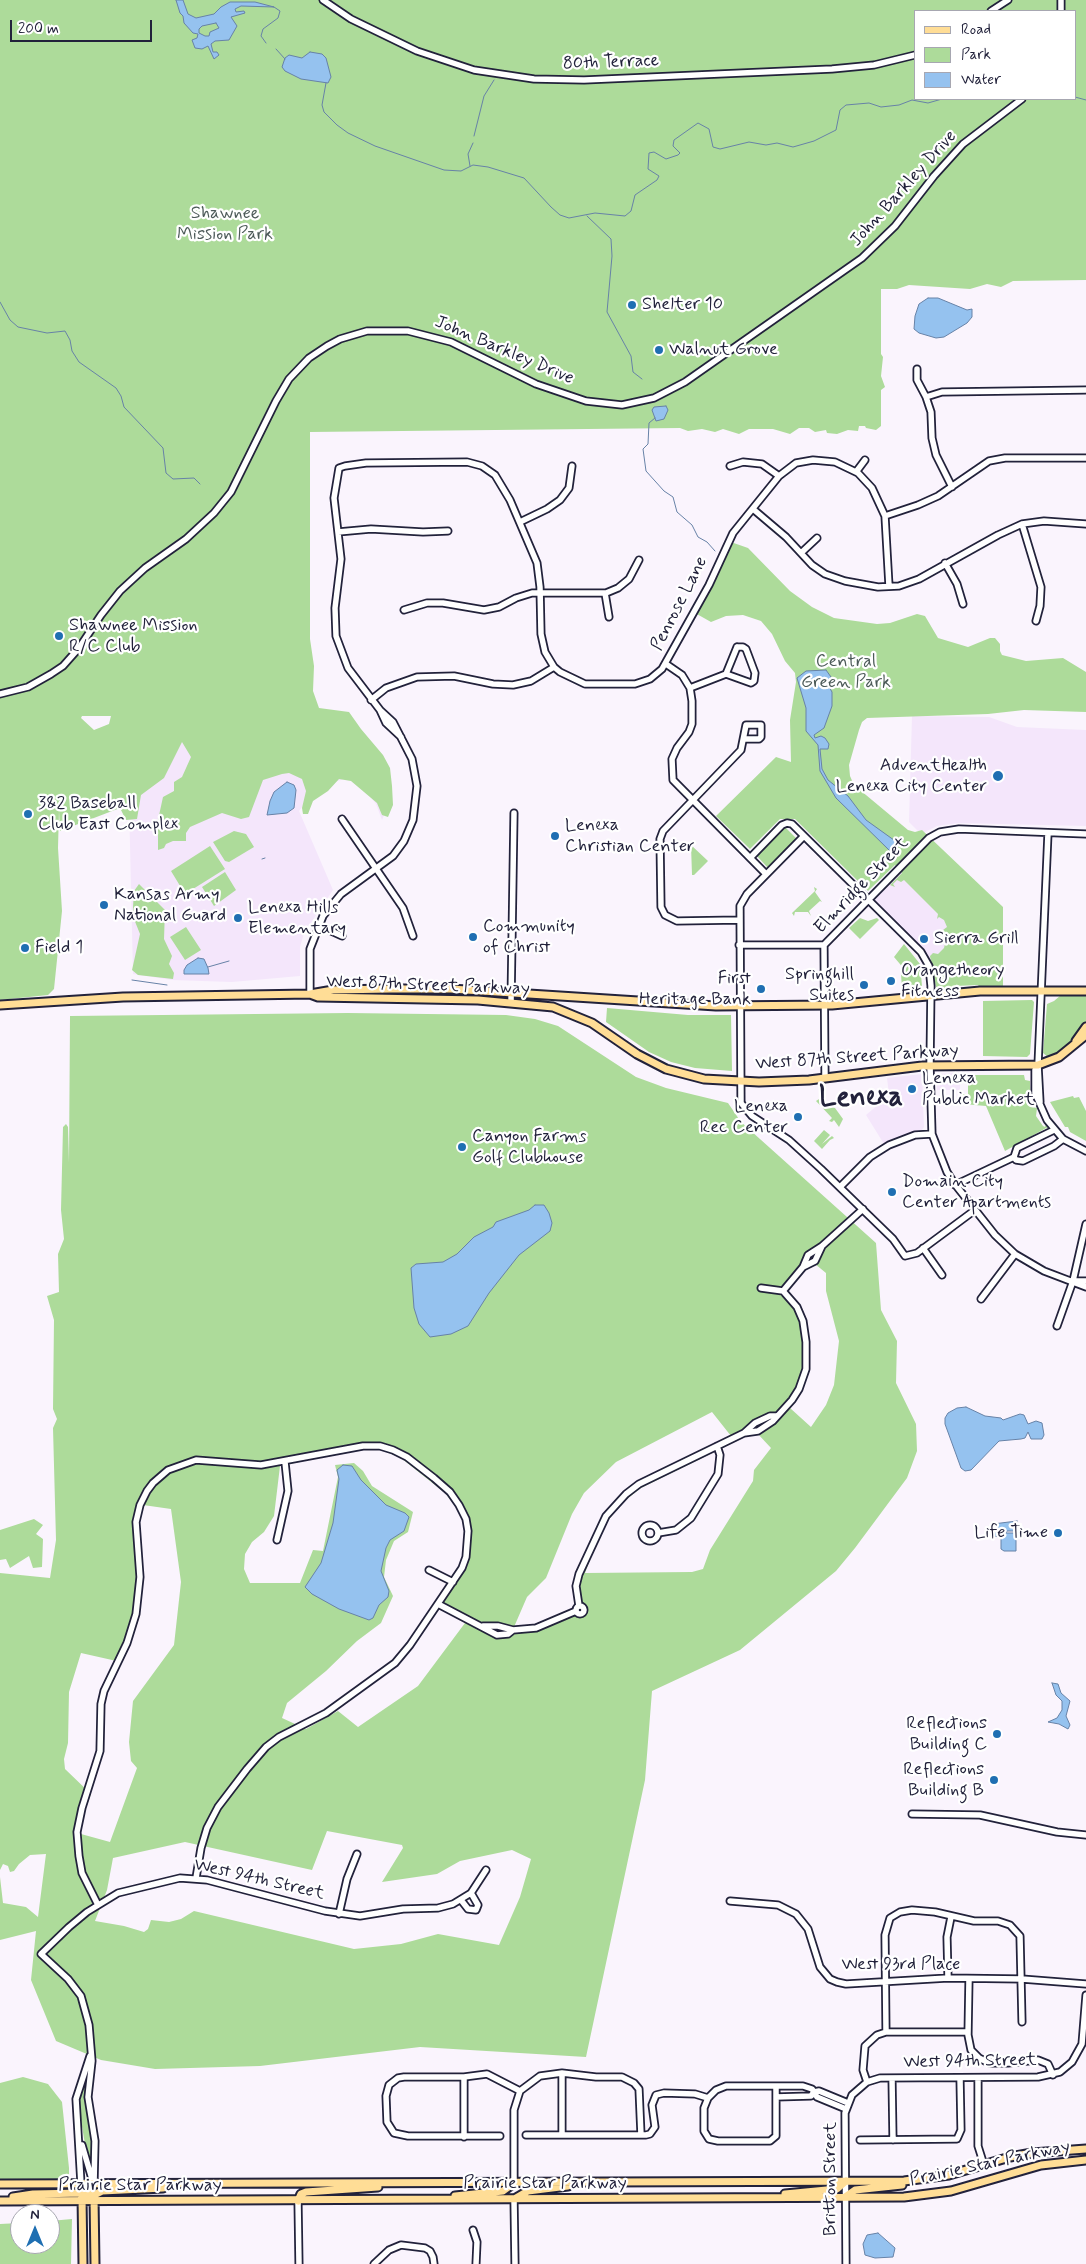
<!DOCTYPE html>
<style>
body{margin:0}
#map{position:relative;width:1086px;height:2264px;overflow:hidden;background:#faf4fd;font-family:Mynerve,sans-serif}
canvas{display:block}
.legend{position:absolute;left:914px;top:10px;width:162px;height:90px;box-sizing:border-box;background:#fff;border:1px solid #a7a7b1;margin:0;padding:6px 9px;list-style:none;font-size:15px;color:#22223b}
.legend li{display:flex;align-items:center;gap:10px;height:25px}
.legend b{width:25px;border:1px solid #a7a7b1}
.north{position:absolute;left:10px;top:2204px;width:50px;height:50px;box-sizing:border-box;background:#fff;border:1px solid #a7a7b1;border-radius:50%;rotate:0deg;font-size:14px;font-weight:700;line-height:20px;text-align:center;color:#22223b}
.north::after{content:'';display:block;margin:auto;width:18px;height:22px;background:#1f6fb2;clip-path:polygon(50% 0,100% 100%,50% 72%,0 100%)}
.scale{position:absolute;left:10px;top:20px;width:142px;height:22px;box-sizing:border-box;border:2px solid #22223b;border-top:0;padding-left:6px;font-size:15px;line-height:18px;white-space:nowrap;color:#22223b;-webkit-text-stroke:4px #fff;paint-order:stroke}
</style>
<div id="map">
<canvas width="1086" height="2264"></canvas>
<ul class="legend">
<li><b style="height:6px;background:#ffdd96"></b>Road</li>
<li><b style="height:14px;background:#addb9a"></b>Park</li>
<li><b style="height:14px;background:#95c2ef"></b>Water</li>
</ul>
<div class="north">N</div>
<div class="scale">200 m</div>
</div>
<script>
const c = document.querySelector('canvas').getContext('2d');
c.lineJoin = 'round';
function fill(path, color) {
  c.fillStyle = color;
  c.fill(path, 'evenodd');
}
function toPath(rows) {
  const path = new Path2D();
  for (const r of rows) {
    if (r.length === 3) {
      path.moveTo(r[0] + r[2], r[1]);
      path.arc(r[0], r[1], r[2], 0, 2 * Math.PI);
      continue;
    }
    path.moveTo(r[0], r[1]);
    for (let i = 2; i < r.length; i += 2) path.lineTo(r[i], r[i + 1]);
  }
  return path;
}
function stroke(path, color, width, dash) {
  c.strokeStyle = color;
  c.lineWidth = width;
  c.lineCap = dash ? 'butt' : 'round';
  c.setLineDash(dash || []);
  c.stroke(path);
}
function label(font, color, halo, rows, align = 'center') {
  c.font = font + ' Mynerve,sans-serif';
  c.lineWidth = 4.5;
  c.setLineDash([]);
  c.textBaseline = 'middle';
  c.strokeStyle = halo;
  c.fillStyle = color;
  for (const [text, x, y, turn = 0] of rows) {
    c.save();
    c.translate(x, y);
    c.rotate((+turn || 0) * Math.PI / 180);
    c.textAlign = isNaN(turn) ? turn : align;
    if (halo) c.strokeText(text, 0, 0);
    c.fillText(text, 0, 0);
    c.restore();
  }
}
const built = toPath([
 [345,714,389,804,382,820,376,804,361,785,349,778,330,783,313,793,299,811,333,890,304,933,300,947,300,976,232,982,172,980,133,974,127,716],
 [912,716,989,717,1017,727,1086,730,1086,826,958,823,937,826,921,834,909,822],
 [899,869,951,921,951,945,929,966,927,961,869,899],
 [960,1073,960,1090,937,1090,937,1074],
 [922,1074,924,1127,921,1131,884,1144,866,1115,879,1104,890,1103,887,1078]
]);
const green = toPath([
 [0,0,1086,0,1086,280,1013,281,1001,287,987,284,970,289,909,285,897,289,881,289,881,354,883,357,881,376,885,387,881,390,881,426,876,430,866,428,865,426,859,426,858,431,848,430,837,434,827,433,826,430,815,432,809,428,799,428,790,434,773,429,749,429,739,434,723,429,715,432,702,429,688,431,680,428,310,432,310,639,314,666,313,691,319,708,349,712,361,729,383,755,390,768,392,786,393,805,388,817,382,815,377,803,351,781,339,779,328,791,313,801,308,814,303,814,302,808,306,791,302,779,289,773,282,774,263,780,249,817,241,819,222,813,190,827,186,833,186,841,173,841,166,844,164,848,158,850,158,820,163,797,174,791,174,782,182,777,191,757,182,742,164,778,141,795,137,819,126,820,120,808,60,831,59,811,58,848,62,911,54,989,48,995,0,1000],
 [915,11,1075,11,1075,99,915,99],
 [82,716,111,716,109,724,94,730,81,718],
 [728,541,748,548,790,591,812,607,834,618,877,624,890,623,917,614,925,616,938,638,968,647,990,638,995,638,1000,644,1000,651,1002,655,1026,661,1063,658,1086,672,1086,712,1024,710,988,714,867,718,862,722,859,730,849,765,850,776,854,785,908,830,915,832,922,830,1003,907,1003,986,989,986,987,988,980,988,978,985,955,986,940,990,936,987,930,956,933,953,938,954,944,948,947,935,946,933,943,934,943,930,947,927,944,920,939,917,937,919,938,914,904,880,901,882,897,880,893,884,895,887,890,885,902,873,895,865,868,891,795,819,780,819,750,849,716,816,776,757,791,762,790,720,796,682,795,673,785,661,772,634,761,621,743,615,726,616,711,622,695,613],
 [785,827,797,839,768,868,757,856],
 [234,831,246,834,254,847,229,862,225,861,213,842],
 [691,845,708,861,694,875,692,875],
 [210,846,225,869,185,894,171,871],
 [225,872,236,890,214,906,202,887],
 [139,884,165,910,164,939,172,956,169,964,174,973,173,979,138,975,132,970,140,934,134,919,133,907,134,891],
 [814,887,817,889,815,892,822,902,820,901,809,911,811,916,808,912,795,912,794,916,792,913,815,891],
 [860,918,868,921,877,918,879,920,860,939,849,928],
 [186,927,201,950,185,960,170,937],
 [904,944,920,964,922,986,902,988,901,974,905,970,894,957],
 [1061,995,1086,995,1086,1022,1068,1046,1049,1058,1043,1053,1047,1004,1054,1001],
 [1032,1000,1034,1002,1030,1054,1027,1057,983,1056,983,1001],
 [607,1008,688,1015,731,1015,732,1071,695,1068,671,1062,649,1052,606,1022],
 [348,1013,506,1015,535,1019,558,1026,636,1077,666,1088,728,1103,741,1122,876,1243,881,1310,897,1341,896,1383,916,1424,917,1451,907,1478,855,1548,836,1571,740,1650,652,1691,645,1780,586,2057,420,2047,260,2066,155,2069,101,2060,56,2041,31,1980,36,1931,0,1940,0,1877,3,1903,26,1907,38,1917,46,1854,30,1855,19,1864,14,1871,10,1872,8,1866,3,1864,0,1870,0,1573,50,1578,56,1540,53,1428,57,1419,53,1409,54,1320,47,1296,59,1292,58,1254,64,1239,61,1210,63,1127,66,1124,68,1127,69,1163,70,1016],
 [815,1264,826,1273,826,1291,839,1341,834,1385,826,1405,811,1427,790,1408,805,1383,810,1351,806,1322,788,1293,789,1287,804,1271],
 [712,1412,731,1436,635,1484,623,1493,602,1515,576,1574,573,1592,575,1606,573,1610,535,1626,514,1627,527,1597,546,1578,572,1514,584,1493,616,1462],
 [757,1433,771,1448,754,1470,753,1481,710,1550,703,1569,692,1572,585,1573,602,1528,622,1503,641,1488,745,1437],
 [364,1448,377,1448,401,1458,445,1493,459,1511,464,1525,466,1543,463,1556,458,1570,437,1601,465,1623,418,1686,358,1727,338,1711,306,1729,282,1718,287,1703,326,1671,357,1641,381,1623,393,1596,384,1577,386,1560,394,1541,408,1532,413,1512,372,1486,363,1471,354,1463,335,1465,338,1477,323,1551,313,1550,300,1583,250,1583,244,1569,245,1554,252,1542,264,1532,274,1516,280,1466],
 [143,1505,171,1509,181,1582,174,1645,133,1701,129,1742,131,1761,137,1768,110,1842,81,1834,82,1819,91,1794,65,1769,64,1759,68,1743,69,1692,81,1653,121,1662,131,1643,139,1618,143,1586,138,1524],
 [327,1831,402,1845,403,1848,382,1882,437,1874,460,1861,512,1850,531,1859,520,1897,499,1945,438,1934,401,1944,354,1949,194,1911,181,1919,169,1922,151,1920,148,1929,144,1932,124,1926,95,1921,107,1890,113,1858,185,1842,312,1870],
 [968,1075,1024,1075,1025,1080,1030,1081,1030,1084,1031,1107,1037,1108,1036,1116,1043,1126,1045,1127,1046,1124,1048,1127,1005,1151,986,1106,963,1104,963,1094,968,1094],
 [1073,1096,1074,1098,1079,1097,1086,1111,1086,1141,1070,1132,1068,1127,1065,1127,1050,1102],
 [819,1099,823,1103,835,1108,843,1119,839,1127,834,1120,832,1122,829,1121,832,1118,816,1101],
 [824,1130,830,1135,822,1144,832,1136,834,1138,830,1140,822,1149,814,1141],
 [34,1519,43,1525,36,1534,43,1539,42,1567,33,1568,29,1556,10,1568,6,1559,0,1560,0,1530],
 [90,2064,86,2100,91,2140,91,2168,85,2144,78,2103],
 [23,2077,48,2084,62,2102,69,2168,69,2184,0,2184,0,2083],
 [72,2219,71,2264,0,2264,0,2224,20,2223,20,2244,50,2244,50,2221]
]);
const water = toPath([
 [176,0,183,0,188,14,196,18,214,14,221,7,230,2,255,2,274,7,241,6,235,9,236,12,244,11,245,13,231,17,237,26,229,40,215,41,211,44,213,52,217,52,219,55,214,59,208,46,202,49,195,48,192,40,197,38,198,34,193,33,184,23,183,16,180,13,176,0],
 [216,23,219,28,210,32,209,36,205,36,199,33,199,29,202,26,216,23],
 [310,52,322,54,326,58,331,77,328,83,301,79,285,71,282,67,285,58,289,55,302,58,310,52],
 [928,298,938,298,967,310,972,309,972,317,967,323,944,337,936,338,919,333,914,329,915,316,919,304,928,298],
 [666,406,668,410,664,419,656,421,652,410,654,407,666,406],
 [826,670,831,677,828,685,832,692,832,706,824,728,814,735,815,738,821,736,825,738,829,744,828,749,820,749,822,769,828,780,848,796,866,820,898,843,895,847,898,851,894,849,890,851,836,798,820,771,818,745,806,731,806,708,797,678,806,671,826,670],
 [287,782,294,785,296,790,294,808,287,813,267,815,270,801,274,792,287,782],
 [198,958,204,959,208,968,209,974,184,974,184,970,187,965,198,958],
 [535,1205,544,1205,549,1213,552,1223,550,1231,519,1255,489,1293,468,1326,451,1334,430,1337,419,1324,414,1308,411,1268,416,1264,443,1262,457,1254,474,1237,493,1227,496,1222,529,1210,535,1205],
 [966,1407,985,1416,1001,1418,1003,1420,1020,1414,1024,1415,1028,1424,1036,1421,1042,1423,1044,1435,1042,1439,1031,1439,1028,1432,1025,1438,1021,1439,999,1441,971,1470,965,1471,961,1468,945,1424,945,1418,948,1413,957,1408,966,1407],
 [343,1465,352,1466,361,1480,386,1505,405,1513,409,1517,404,1531,390,1540,386,1548,381,1571,389,1591,388,1597,379,1605,373,1618,369,1620,339,1609,312,1594,305,1587,321,1563,333,1523,339,1479,337,1470,343,1465],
 [1017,1521,1017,1531,1007,1531,1006,1533,1016,1533,1016,1551,1004,1551,1001,1549,1001,1537,993,1536,993,1524,1017,1521],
 [1052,1683,1058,1684,1061,1693,1070,1701,1066,1716,1070,1725,1068,1729,1059,1724,1048,1722,1057,1718,1062,1710,1062,1701,1056,1695,1052,1683],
 [878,2233,895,2248,893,2257,875,2258,865,2255,863,2244,867,2235,878,2233]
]);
const stream = toPath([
 [266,43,261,36,263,29,278,18,280,11,274,7],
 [276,49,285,59],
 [326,83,322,105,324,112,337,125,348,133,375,146,444,170,461,171,473,165,488,167,524,178,551,207,560,215,569,218,595,213,625,216,631,211,635,195,657,180,659,176,648,169,649,153,654,152,666,159,678,155,680,153,673,146,674,140,698,123,709,129,713,147,720,149,749,142,766,145,777,143,793,147,814,141,836,130,840,110,846,105,869,103,881,107,899,105,912,100,928,103,942,99],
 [1075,97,1086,100],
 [474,136,484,96,494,80],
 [470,166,468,154,473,143],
 [587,216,611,239,612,256,607,312,631,356,633,372,642,379],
 [0,302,10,320,18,327,47,333,65,331,70,340,72,351,79,362,116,388,121,396,124,407,163,448,166,473,173,479,194,478,200,484],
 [655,418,649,423,648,444,643,449,646,471,664,491,673,497,677,512,692,525,698,537,707,542,715,551],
 [262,859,265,858],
 [208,967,229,961],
 [132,980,167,985]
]);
const minor = toPath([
 [323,0,351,19,417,51,474,70,534,79,584,80,832,69,874,65,915,55],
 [1061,0,1061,11],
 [991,11,1008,0],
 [917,369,917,380,926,397,931,412,932,438,936,455,952,487],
 [926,397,942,392,1086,390],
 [730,466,743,462,762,464,779,476],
 [856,472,865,460],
 [753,509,786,537,812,565,825,574,845,581,878,587,899,586,919,579,998,535,1022,524,1044,521,1086,524],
 [885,516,918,505,938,496,989,461,1005,458,1086,458],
 [520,522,547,509,560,500,569,488,572,466],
 [1022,524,1041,587,1040,606,1036,621],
 [338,532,371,529,423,532,448,531],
 [801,553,817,538],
 [945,563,957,584,963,604],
 [605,593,609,617],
 [404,610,427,603,443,603,484,610,499,607,516,598,532,593,606,593,618,588,629,579,639,560],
 [737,647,743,647,746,649,755,673,754,681,751,683,726,674,737,647],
 [666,664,682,675,690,688,692,701,692,724,689,732,677,748,672,759,673,780,766,874],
 [690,688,726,674],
 [0,694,28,687,51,674,63,666,79,648,101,615,120,591,145,568,186,539,214,513,231,492,276,401,289,379,309,358,327,346,340,339,367,331,408,331,451,342,536,384,586,401,622,405,654,398,685,382,862,258,895,226,934,176,963,144,1022,99],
 [371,700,386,688,417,677,454,676,493,684,513,685,531,681,554,667],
 [401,737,386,723,380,710,348,668,336,636,335,608,341,559,334,498,339,468,345,466,366,463,467,462,482,466,495,475,510,500,537,563,540,587,541,634,545,652,554,667,560,672,585,684,635,684,650,679,662,669,709,585,733,533,779,476,796,463,813,460,835,462,858,473,872,488,885,516,889,586],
 [342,819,403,908,413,936],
 [804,836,747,894,740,906,741,1103,752,1116,789,1140,821,1169,893,1239,905,1256,917,1253,975,1210],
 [750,858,782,825,787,823,792,824,921,952,929,966,931,986,930,1065,932,1134,947,1172,954,1183,995,1235,1015,1254,1044,1271,1086,1287],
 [739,920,677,921,665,915,661,907,660,839,663,831,741,750,746,725,761,725,761,737,759,739,745,739],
 [318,925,342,936],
 [739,945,824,945],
 [310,994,310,949,323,916,341,894,393,856,404,841,413,820,417,786,412,759,393,722,380,710],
 [511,1002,514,813],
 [1038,1065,1035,1070,1035,1093,1047,1120,1063,1139,1086,1151],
 [825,1077,824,945,929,838,940,832,959,829,1086,834],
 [1040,1102,1038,1065,1048,833],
 [1054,1130,1017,1148,1014,1157,1016,1160,1023,1161,1054,1146,1063,1139],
 [955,1185,1014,1157],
 [840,1187,870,1157,889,1145,915,1135,932,1134],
 [923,1248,942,1275],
 [803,1267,815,1261,822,1246],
 [1073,1281,1086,1281],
 [761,1288,783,1291],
 [981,1299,1015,1254],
 [1057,1326,1073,1281,1086,1224],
 [744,1433,758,1431,773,1421,792,1400,799,1389,806,1369,806,1342,803,1321,797,1307,783,1291,803,1267,808,1255,822,1246,863,1209],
 [650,1533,8],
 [658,1533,676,1530,691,1518,718,1474,720,1455,717,1446],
 [277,1540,288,1491,285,1462],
 [429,1570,453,1582],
 [438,1604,497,1635,508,1634,513,1630,536,1628,576,1611],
 [579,1606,576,1586,579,1574,606,1516,626,1494,639,1484,744,1433,755,1423,770,1416,776,1416],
 [580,1610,4],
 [483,1626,498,1626,513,1630],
 [912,1814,980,1815,1057,1832,1086,1835],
 [461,1900,468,1909,476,1910,478,1905,471,1893],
 [730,1901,778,1905,796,1914,808,1929,820,1967,830,1979,837,1982,846,1984,948,1978,1022,1979,1086,1984],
 [98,1905,82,1873,79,1856,77,1832,82,1808,100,1751,101,1704,104,1691,127,1643,136,1614,140,1577,136,1522,140,1505,147,1491,153,1483,168,1470,196,1460,261,1465,363,1446,380,1446,393,1450,407,1457,434,1478,450,1492,459,1505,466,1519,468,1531,466,1557,462,1568,410,1645,395,1663,326,1713,279,1737,266,1747,247,1769,218,1807,207,1828,201,1848,196,1878],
 [339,1914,347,1879,357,1854],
 [948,1978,947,1937,951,1917],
 [969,1979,968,2035,971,2050,979,2058,989,2063,1008,2063,1038,2060,1048,2064,1053,2075],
 [886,2032,968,2032],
 [562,2073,562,2135],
 [892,2078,893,2140],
 [978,2078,978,2146,984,2165],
 [867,2082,880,2078,1038,2077,1060,2072,1072,2062,1082,2044,1086,1995],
 [776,2097,811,2096,814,2092,819,2091,848,2103],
 [708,2098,704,2108,704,2131,709,2139,718,2141,770,2141,776,2136,776,2086],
 [526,2135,646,2135,650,2134,655,2127,652,2105,656,2095,664,2093,695,2094,708,2098,716,2090,726,2086,803,2086,812,2089,817,2097,846,2109],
 [500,2136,408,2136,394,2133,387,2122,386,2096,389,2085,398,2078,404,2077,464,2077,487,2074,520,2091],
 [464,2137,464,2077],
 [860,2140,957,2139,961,2130,960,2078],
 [82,2145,92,2179],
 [514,2183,514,2110,520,2091,540,2076,562,2073,596,2077,622,2077,634,2083,639,2089,641,2135],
 [81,2184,76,2099,90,2056],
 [94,2184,95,2141,88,2097,92,2061,89,2025,81,1996,68,1979,41,1954,69,1927,87,1912,118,1893,180,1878,207,1880,325,1911,360,1916,403,1909,438,1908,453,1904,471,1893,486,1870],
 [514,2199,515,2264],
 [298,2201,299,2264],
 [473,2230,477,2242,476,2264],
 [374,2264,389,2250,401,2245,425,2248,430,2251,433,2257,434,2264],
 [846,2264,845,2113,852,2095,867,2082,863,2070,865,2046,877,2035,886,2032,885,1935,890,1918,900,1912,912,1910,935,1912,974,1921,998,1921,1010,1925,1020,1936,1022,2022]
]);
const major = toPath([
 [310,994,318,997,478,1000,553,1007,592,1023,637,1054,666,1069,704,1079,759,1082,809,1080,922,1066,1038,1065,1059,1057,1086,1035],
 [0,1005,123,997,310,994,333,990,390,989,451,989,716,1006,832,1005,980,991,1086,991],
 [1076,1041,1086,1027],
 [0,2184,904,2181,949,2175,1010,2157,1032,2153,1086,2149],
 [785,2194,837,2189,846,2181],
 [455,2196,503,2191,514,2183],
 [13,2197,33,2194,83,2193,89,2190,94,2184],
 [82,2197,83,2264],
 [94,2197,95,2264],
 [845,2197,855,2190,902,2185],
 [516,2198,528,2191,568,2186],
 [84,2200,102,2191,163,2188],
 [0,2201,904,2197,951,2191,1041,2165,1086,2160],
 [298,2201,301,2194,306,2192,378,2187]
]);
const markers = [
 [632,305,5,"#1f6fb2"],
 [659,350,5,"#1f6fb2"],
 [59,636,5,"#1f6fb2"],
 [998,776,6,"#1f6fb2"],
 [28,814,5,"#1f6fb2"],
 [555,836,5,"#1f6fb2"],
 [104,905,5,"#1f6fb2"],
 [238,918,5,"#1f6fb2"],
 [473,937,5,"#1f6fb2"],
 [924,939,5,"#1f6fb2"],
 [25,948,5,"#1f6fb2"],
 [891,981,5,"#1f6fb2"],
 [864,985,5,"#1f6fb2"],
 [761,989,5,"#1f6fb2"],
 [912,1089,5,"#1f6fb2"],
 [798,1117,5,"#1f6fb2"],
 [462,1147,5,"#1f6fb2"],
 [892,1192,5,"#1f6fb2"],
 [1058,1533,5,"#1f6fb2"],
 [997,1734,5,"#1f6fb2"],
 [994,1780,5,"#1f6fb2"]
];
const streetNames = [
 ["80th Terrace",611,63,-2],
 ["John Barkley Drive",904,189,-48],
 ["John Barkley Drive",504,351,23],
 ["Penrose Lane",680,604,-63],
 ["Elmridge Street",862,886,-46],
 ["West 87th Street Parkway",428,986,2],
 ["West 87th Street Parkway",857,1058,-4],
 ["West 94th Street",259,1880,13],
 ["West 93rd Place",901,1965],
 ["West 94th Street",970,2062,-1],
 ["Prairie Star Parkway",990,2164,-12],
 ["Britton Street",831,2179,-90],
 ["Prairie Star Parkway",545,2184],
 ["Prairie Star Parkway",140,2186]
];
const parkNames = [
 ["Shawnee",225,214],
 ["Mission Park",225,235],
 ["Central",846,662],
 ["Green Park",846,683]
];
const poiNames = [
 ["Shelter 10",642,305],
 ["Walnut Grove",669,350],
 ["Shawnee Mission",69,626],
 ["R/C Club",69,647],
 ["AdventHealth",987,766,"right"],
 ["Lenexa City Center",987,787,"right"],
 ["3&2 Baseball",38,804],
 ["Club East Complex",38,825],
 ["Lenexa",565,826],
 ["Christian Center",565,847],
 ["Kansas Army",114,895],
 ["National Guard",114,916],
 ["Lenexa Hills",248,908],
 ["Elementary",248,929],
 ["Community",483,927],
 ["of Christ",483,948],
 ["Sierra Grill",934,939],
 ["Field 1",35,948],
 ["Orangetheory",901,971],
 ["Fitness",901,992],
 ["Springhill",854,975,"right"],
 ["Suites",854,996,"right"],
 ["First",751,979,"right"],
 ["Heritage Bank",751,1000,"right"],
 ["Lenexa",922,1079],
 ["Public Market",922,1100],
 ["Lenexa",788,1107,"right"],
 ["Rec Center",788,1128,"right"],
 ["Canyon Farms",472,1137],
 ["Golf Clubhouse",472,1158],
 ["Domain City",902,1182],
 ["Center Apartments",902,1203],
 ["Life Time",1048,1533,"right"],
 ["Reflections",987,1724,"right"],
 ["Building C",987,1745,"right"],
 ["Reflections",984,1770,"right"],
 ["Building B",984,1791,"right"]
];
const townNames = [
 ["Lenexa",861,1099]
];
fill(built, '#f4e6fb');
fill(green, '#addb9a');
fill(water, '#95c2ef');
stroke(water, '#6782a7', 1);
stroke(stream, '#6782a7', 1);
stroke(minor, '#22223b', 9);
stroke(major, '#22223b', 11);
stroke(minor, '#fff', 5.5);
stroke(major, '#ffdd96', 7);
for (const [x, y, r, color] of markers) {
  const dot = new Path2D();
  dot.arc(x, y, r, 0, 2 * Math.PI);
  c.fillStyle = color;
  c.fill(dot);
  stroke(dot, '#fff', 2);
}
label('18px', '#22223b', '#fff', streetNames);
label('18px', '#4c5a58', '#fff', parkNames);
label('18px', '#22223b', '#fff', poiNames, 'left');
label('bold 28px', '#22223b', '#fff', townNames);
</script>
